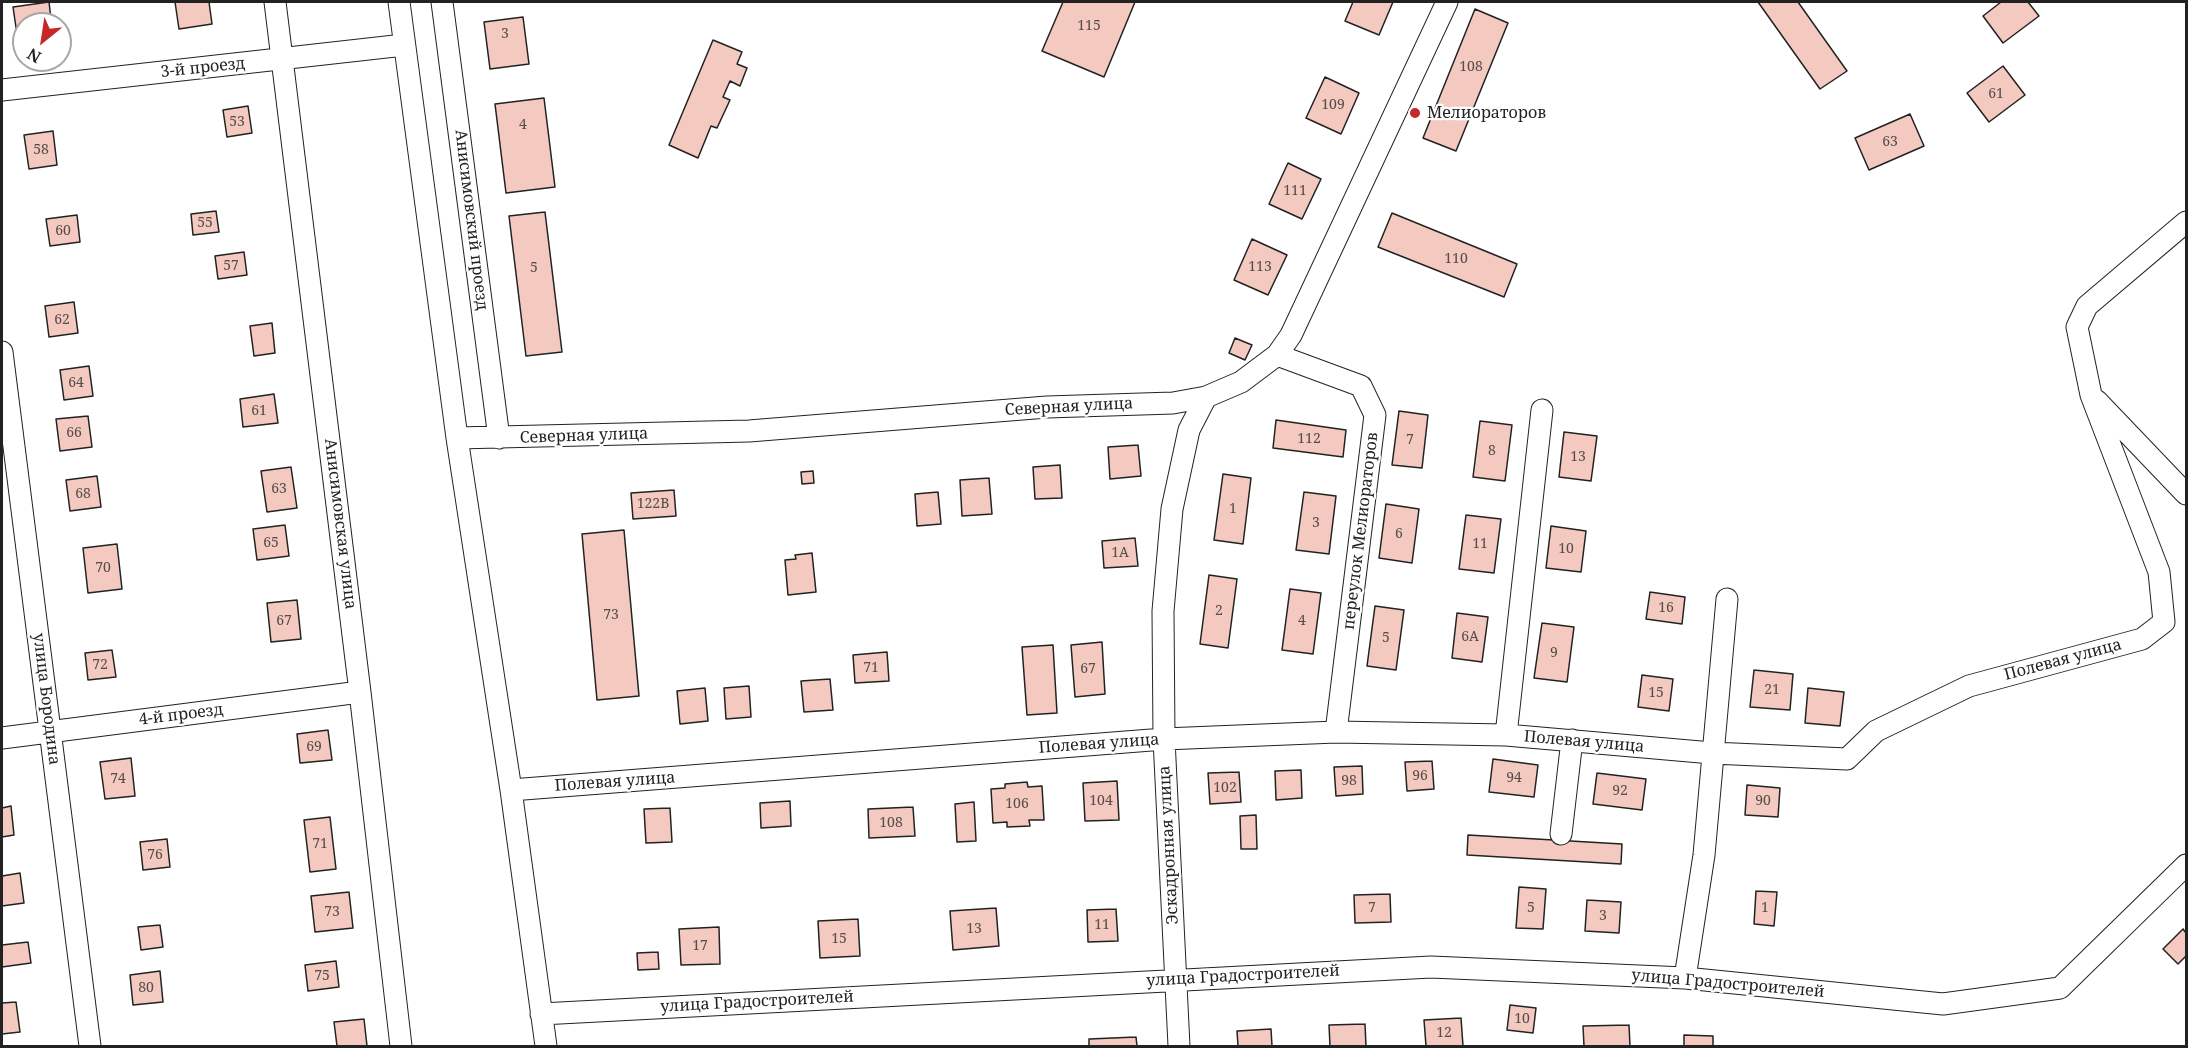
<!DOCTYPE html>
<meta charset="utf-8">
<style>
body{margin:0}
#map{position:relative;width:2188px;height:1048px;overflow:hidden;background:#fff;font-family:"Noto Serif",serif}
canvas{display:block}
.frame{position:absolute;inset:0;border:3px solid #222;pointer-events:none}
.north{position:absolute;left:12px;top:12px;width:60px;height:60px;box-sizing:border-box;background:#fff;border:2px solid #a7a7a7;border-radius:50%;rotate:210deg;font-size:16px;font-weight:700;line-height:24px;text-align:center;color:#222}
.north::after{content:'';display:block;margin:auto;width:21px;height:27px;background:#c62828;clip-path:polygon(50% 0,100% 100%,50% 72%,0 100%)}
</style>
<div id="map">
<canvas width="2188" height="1048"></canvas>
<div class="frame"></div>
<div class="north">N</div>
</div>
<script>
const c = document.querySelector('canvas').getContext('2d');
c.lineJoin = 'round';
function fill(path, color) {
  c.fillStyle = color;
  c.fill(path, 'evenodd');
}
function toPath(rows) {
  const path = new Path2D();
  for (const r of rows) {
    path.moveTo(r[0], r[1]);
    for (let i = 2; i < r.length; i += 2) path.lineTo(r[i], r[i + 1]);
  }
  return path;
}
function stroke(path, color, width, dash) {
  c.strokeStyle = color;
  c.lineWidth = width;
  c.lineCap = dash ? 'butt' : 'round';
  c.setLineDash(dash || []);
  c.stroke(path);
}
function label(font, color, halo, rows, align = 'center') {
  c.font = font + ' "Noto Serif",serif';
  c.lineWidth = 4.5;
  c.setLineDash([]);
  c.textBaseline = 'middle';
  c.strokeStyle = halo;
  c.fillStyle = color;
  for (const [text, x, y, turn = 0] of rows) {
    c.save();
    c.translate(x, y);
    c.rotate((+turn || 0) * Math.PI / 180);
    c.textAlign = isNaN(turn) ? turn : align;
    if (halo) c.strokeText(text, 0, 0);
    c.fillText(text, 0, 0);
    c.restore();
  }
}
const building = toPath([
 [49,2,51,19,46,19,46,24,24,24,24,40,18,41,13,7,49,2],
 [175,2,209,2,212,24,179,29,175,2],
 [1063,2,1135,2,1104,77,1042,51,1063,2],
 [1353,2,1393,2,1379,35,1345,21,1353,2],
 [1758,2,1798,2,1847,71,1820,89,1758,2],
 [2001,2,2028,2,2039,16,2003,43,1983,16,2001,2],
 [1475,9,1508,23,1456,151,1423,138,1475,9],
 [523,17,529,64,490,69,484,22,523,17],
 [713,40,742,52,737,64,747,68,740,86,730,81,723,97,730,100,717,128,711,126,698,158,669,145,713,40],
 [2003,66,2025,95,1989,122,1967,93,2003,66],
 [1325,77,1359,93,1341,134,1306,118,1325,77],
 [544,98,555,187,506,193,495,104,544,98],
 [248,106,252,133,227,137,223,110,248,106],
 [1910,114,1924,146,1869,170,1855,138,1910,114],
 [53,131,57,165,29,169,24,135,53,131],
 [1288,163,1321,179,1302,219,1269,204,1288,163],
 [216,211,219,232,193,235,191,214,216,211],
 [545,212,562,352,526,356,509,216,545,212],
 [1392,213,1517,264,1504,297,1378,247,1392,213],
 [77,215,80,242,50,246,46,219,77,215],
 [1252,239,1287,255,1268,295,1234,280,1252,239],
 [244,252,247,275,218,279,215,256,244,252],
 [74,302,78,333,49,337,45,306,74,302],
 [272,323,275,353,254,356,250,326,272,323],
 [1235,338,1252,345,1245,360,1229,353,1235,338],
 [89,366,93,396,64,400,60,370,89,366],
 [274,394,278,423,243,427,240,399,274,394],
 [1399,411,1428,415,1422,468,1392,465,1399,411],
 [88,416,92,447,60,451,56,419,88,416],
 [1276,420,1346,430,1343,457,1273,448,1276,420],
 [1480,421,1512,425,1505,481,1473,477,1480,421],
 [1564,432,1597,436,1591,481,1559,477,1564,432],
 [1138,445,1141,476,1110,479,1108,447,1138,445],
 [1060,465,1062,498,1035,499,1033,467,1060,465],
 [291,467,297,508,267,512,261,471,291,467],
 [813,471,814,483,802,484,801,472,813,471],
 [1223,474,1251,478,1243,544,1214,540,1223,474],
 [97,476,101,507,70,511,66,480,97,476],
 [989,478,992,514,962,516,960,480,989,478],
 [674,490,676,516,633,519,631,493,674,490],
 [938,492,941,524,917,526,915,494,938,492],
 [1304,492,1336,496,1329,554,1296,550,1304,492],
 [1386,504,1419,509,1412,563,1379,558,1386,504],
 [1466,515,1501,519,1494,573,1459,569,1466,515],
 [285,525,289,556,257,560,253,529,285,525],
 [1551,526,1586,531,1581,572,1546,568,1551,526],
 [624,530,639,696,597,700,582,534,624,530],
 [1135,538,1138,566,1104,568,1102,541,1135,538],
 [117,544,122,589,88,593,83,548,117,544],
 [812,553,816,592,788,595,785,560,796,559,795,555,812,553],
 [1209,575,1237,579,1228,648,1200,644,1209,575],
 [1290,589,1321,593,1313,654,1282,650,1290,589],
 [1650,592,1685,597,1682,624,1646,619,1650,592],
 [297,600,301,639,271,642,267,603,297,600],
 [1375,606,1404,610,1396,670,1367,666,1375,606],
 [1457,613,1488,617,1482,662,1452,658,1457,613],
 [1542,623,1574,627,1567,682,1534,678,1542,623],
 [1102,642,1105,694,1075,697,1071,645,1102,642],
 [1053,645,1057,713,1027,715,1022,647,1053,645],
 [112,650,116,677,88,680,85,653,112,650],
 [887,652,889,681,855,683,853,655,887,652],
 [1754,670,1793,674,1790,710,1750,707,1754,670],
 [1642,675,1673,679,1669,711,1638,707,1642,675],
 [830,679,833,710,804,712,801,681,830,679],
 [749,686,751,717,726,719,724,688,749,686],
 [705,688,708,721,680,724,677,691,705,688],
 [1808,688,1844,692,1840,726,1805,723,1808,688],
 [328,730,332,760,300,763,297,734,328,730],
 [131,758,135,796,105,799,100,762,131,758],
 [1493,759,1538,765,1534,797,1489,792,1493,759],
 [1432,761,1434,789,1407,791,1405,762,1432,761],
 [1362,766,1363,794,1336,796,1334,767,1362,766],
 [1301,770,1302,798,1276,800,1275,771,1301,770],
 [1239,772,1241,802,1210,804,1208,773,1239,772],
 [1597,773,1646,779,1642,810,1593,804,1597,773],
 [1117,781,1119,820,1085,821,1083,783,1117,781],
 [1027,782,1028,787,1042,786,1044,820,1029,820,1030,826,1007,827,1007,822,993,823,991,789,1005,788,1005,784,1027,782],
 [1747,785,1780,788,1778,817,1745,815,1747,785],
 [790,801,791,826,761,828,760,803,790,801],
 [974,802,976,841,957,842,955,804,974,802],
 [11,806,14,835,2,837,2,808,11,806],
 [913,807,915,836,869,838,868,809,913,807],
 [670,808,672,842,646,843,644,809,670,808],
 [1256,815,1257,849,1241,849,1240,816,1256,815],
 [330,817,336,869,310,872,304,820,330,817],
 [1468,835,1622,844,1621,864,1467,855,1468,835],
 [167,839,170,867,143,870,140,842,167,839],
 [20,873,24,903,2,906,2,876,20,873],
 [1519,887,1546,889,1543,929,1516,928,1519,887],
 [1756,891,1777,892,1774,926,1754,924,1756,891],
 [349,892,353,928,315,932,311,896,349,892],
 [1390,894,1391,922,1355,923,1354,895,1390,894],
 [1587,900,1621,902,1619,933,1585,931,1587,900],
 [996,908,999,946,953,950,950,911,996,908],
 [1116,909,1118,941,1088,942,1087,910,1116,909],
 [858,919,860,956,820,958,818,921,858,919],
 [160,925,163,947,141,950,138,927,160,925],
 [719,927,720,964,681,965,679,929,719,927],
 [2183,929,2186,933,2186,956,2178,964,2163,949,2183,929],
 [28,942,31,963,2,967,2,945,28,942],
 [658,952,659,969,638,970,637,953,658,952],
 [336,961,339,987,308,991,305,965,336,961],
 [160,971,163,1002,133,1005,130,975,160,971],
 [16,1002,20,1032,2,1034,2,1003,16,1002],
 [1510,1005,1536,1008,1533,1033,1507,1030,1510,1005],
 [1461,1018,1463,1046,1426,1046,1424,1020,1461,1018],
 [364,1019,367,1046,337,1046,334,1022,364,1019],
 [1365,1024,1366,1046,1330,1046,1329,1025,1365,1024],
 [1629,1025,1630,1046,1584,1046,1583,1026,1629,1025],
 [1271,1029,1272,1046,1238,1046,1237,1031,1271,1029],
 [1684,1035,1713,1036,1713,1046,1684,1046,1684,1035],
 [1136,1037,1137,1046,1089,1046,1089,1039,1136,1037]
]);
const minor = toPath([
 [275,2,360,692,401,1046],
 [399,2,457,438,511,790,546,1046],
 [442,2,499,438],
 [2,90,404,45],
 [2,352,90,1046],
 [1277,355,1361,386,1375,415,1336,732],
 [2097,401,2186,494],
 [457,438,749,431,1047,407,1173,403,1206,397,1241,382,1277,355,1291,335,1447,2],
 [1506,735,1542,410],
 [2,738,360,692],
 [511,790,1164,739,1336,732,1506,735,1712,753,1847,759,1876,731,1969,686,2142,639,2164,622,2159,572,2091,395,2077,327,2087,306,2186,222],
 [1561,834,1572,740],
 [1685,978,1704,855,1727,599],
 [541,1014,1431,967,1685,978,1943,1004,2060,988,2186,865],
 [1179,1046,1164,739,1163,611,1172,509,1189,430,1206,397]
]);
const markers = [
 [1415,113,6,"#c62828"]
];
const numberNames = [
 ["115",1089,26],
 ["3",505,34],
 ["108",1471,67],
 ["61",1996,94],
 ["109",1333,105],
 ["53",237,122],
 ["4",523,125],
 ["63",1890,142],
 ["58",41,150],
 ["111",1295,191],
 ["55",205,223],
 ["60",63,231],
 ["110",1456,259],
 ["57",231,266],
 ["113",1260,267],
 ["5",534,268],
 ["62",62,320],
 ["64",76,383],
 ["61",259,411],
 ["66",74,433],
 ["112",1309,439],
 ["7",1410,440],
 ["8",1492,451],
 ["13",1578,457],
 ["63",279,489],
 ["68",83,494],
 ["122В",653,504],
 ["1",1233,509],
 ["3",1316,523],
 ["6",1399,534],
 ["65",271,543],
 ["11",1480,544],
 ["10",1566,549],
 ["1А",1120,553],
 ["70",103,568],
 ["16",1666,608],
 ["2",1219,611],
 ["73",611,615],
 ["67",284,621],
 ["4",1302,621],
 ["6А",1470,637],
 ["5",1386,638],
 ["9",1554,653],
 ["72",100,665],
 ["71",871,668],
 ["67",1088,669],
 ["21",1772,690],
 ["15",1656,693],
 ["69",314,747],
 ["96",1420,776],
 ["94",1514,778],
 ["74",118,779],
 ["98",1349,781],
 ["102",1225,788],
 ["92",1620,791],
 ["104",1101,801],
 ["90",1763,801],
 ["106",1017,804],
 ["108",891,823],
 ["71",320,844],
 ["76",155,855],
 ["7",1372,908],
 ["5",1531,908],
 ["1",1765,908],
 ["73",332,912],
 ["3",1603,916],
 ["11",1102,925],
 ["13",974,929],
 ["15",839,939],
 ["17",700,946],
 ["75",322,976],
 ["80",146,988],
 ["10",1522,1019],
 ["12",1444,1033]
];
const streetNames = [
 ["3-й проезд",203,68,-6],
 ["Анисимовский проезд",471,220,83],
 ["Северная улица",1069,407,-3],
 ["Северная улица",584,436,-2],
 ["Анисимовская улица",340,524,83],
 ["переулок Мелиораторов",1361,531,-83],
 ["Полевая улица",2063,660,-15],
 ["улица Бородина",46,699,83],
 ["4-й проезд",181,715,-7],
 ["Полевая улица",1584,742,5],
 ["Полевая улица",1099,744,-4],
 ["Полевая улица",615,782,-4],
 ["Эскадронная улица",1169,845,-93],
 ["улица Градостроителей",1243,976,-3],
 ["улица Градостроителей",1728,984,5],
 ["улица Градостроителей",757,1002,-3]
];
const poiNames = [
 ["Мелиораторов",1427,113]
];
fill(building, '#f3c9c0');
stroke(building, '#222', 1.5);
stroke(minor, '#222', 23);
stroke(minor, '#fff', 21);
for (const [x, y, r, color] of markers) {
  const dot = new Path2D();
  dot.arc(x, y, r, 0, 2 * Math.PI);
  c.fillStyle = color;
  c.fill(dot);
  stroke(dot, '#fff', 2);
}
label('14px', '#564c4a', null, numberNames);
label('16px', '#222', '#fff', streetNames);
label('16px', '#222', '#fff', poiNames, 'left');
</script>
